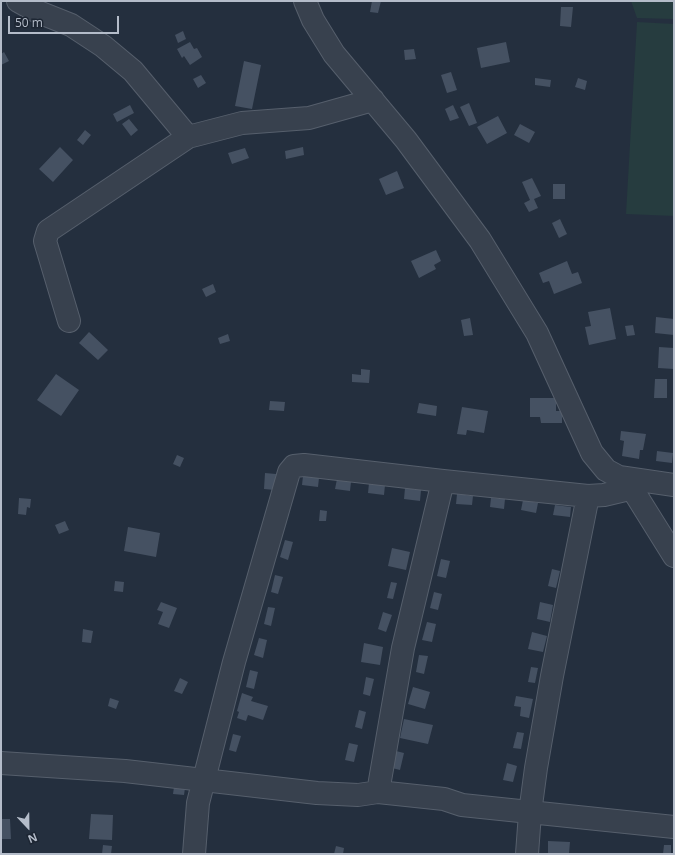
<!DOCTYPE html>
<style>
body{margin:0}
#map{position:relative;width:675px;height:855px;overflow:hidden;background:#242f3e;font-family:"Open Sans",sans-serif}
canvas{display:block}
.frame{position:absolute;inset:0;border:2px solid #b4bcc9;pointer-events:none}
.north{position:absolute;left:8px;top:807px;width:40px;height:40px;-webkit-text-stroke:3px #1d2633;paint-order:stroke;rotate:158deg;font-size:11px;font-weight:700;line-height:16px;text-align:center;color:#b4bcc9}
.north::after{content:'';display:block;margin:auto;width:14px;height:18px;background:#b4bcc9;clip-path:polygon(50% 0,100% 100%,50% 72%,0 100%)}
.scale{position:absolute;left:8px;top:16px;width:111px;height:18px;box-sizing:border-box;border:2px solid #b4bcc9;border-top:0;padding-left:5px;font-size:12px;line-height:14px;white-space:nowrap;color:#b4bcc9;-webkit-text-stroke:3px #1d2633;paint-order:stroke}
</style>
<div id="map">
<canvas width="675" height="855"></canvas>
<div class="frame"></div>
<div class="north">N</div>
<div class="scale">50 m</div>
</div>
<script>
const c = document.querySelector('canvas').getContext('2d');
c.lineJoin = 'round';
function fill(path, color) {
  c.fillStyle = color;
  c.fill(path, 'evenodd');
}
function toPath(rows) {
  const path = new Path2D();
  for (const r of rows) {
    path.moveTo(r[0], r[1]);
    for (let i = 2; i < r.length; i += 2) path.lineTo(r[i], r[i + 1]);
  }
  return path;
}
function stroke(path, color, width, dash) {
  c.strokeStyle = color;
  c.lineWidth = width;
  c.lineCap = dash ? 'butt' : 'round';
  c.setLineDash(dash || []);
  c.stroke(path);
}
const green = toPath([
 [631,1,674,1,674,19,637,18],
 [637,22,674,24,674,216,626,214]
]);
const building = toPath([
 [372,1,381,1,378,13,370,12],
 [561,7,573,7,571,27,560,26],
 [183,31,186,39,178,43,175,35],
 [190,42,194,49,197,48,202,57,190,65,184,56,182,58,177,49],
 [506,42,510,62,481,68,477,48],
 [414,49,416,59,405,60,404,50],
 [4,52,9,61,1,65,1,54],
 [244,61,261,65,252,109,235,106],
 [451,72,457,90,447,93,441,75],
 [201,75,206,83,198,88,193,79],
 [535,78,551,80,550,87,535,85],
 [578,78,587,81,585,90,575,87],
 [469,103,477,123,469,126,460,107],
 [130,105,134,113,117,122,113,114],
 [453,105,459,118,450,121,445,109],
 [498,116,507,133,487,144,477,127],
 [129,119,138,130,131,136,122,124],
 [520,124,535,132,529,143,514,135],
 [85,130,91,135,83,145,77,140],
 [60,147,73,160,53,182,39,169],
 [303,147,304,155,286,159,285,151],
 [245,148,249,158,232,164,228,153],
 [397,171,404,188,386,195,379,179],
 [532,178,541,196,534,199,538,208,529,212,524,203,530,200,522,182],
 [553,184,565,184,565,199,553,199],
 [560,219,567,234,559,238,552,223],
 [436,250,441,261,434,265,436,269,419,278,411,261],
 [567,261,572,274,578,272,582,283,554,294,549,281,543,283,539,273],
 [213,284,216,292,206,297,202,289],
 [610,308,616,339,589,345,585,327,591,326,588,312],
 [656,317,674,319,674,335,655,333],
 [470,318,473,335,464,336,461,320],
 [633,325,635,335,627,336,625,326],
 [89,332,108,350,98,360,79,343],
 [228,334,230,341,220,344,218,338],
 [659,347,674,348,674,369,658,368],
 [361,369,370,370,369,383,352,382,352,374,361,375],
 [56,374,79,390,61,416,37,400],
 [655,379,667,379,667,398,654,398],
 [530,398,556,398,556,411,562,411,562,423,541,423,540,417,530,417],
 [270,401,285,402,284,411,269,410],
 [419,403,437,406,436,416,417,413],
 [462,407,488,411,484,433,467,430,466,435,457,434],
 [621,431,646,434,643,450,640,450,639,459,622,456,624,441,620,440],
 [657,451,673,453,672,463,656,461],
 [177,455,184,458,180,467,173,464],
 [265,473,276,474,275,490,264,489],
 [303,476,319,478,318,487,302,485],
 [337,479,351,482,350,491,335,489],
 [369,483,385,485,384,495,368,493],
 [405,488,421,490,420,501,404,499],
 [457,494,473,496,472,505,456,504],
 [19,498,31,499,30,508,27,507,26,515,18,514],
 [491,498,505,499,504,509,490,507],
 [523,500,538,503,536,513,521,510],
 [555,505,571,507,570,517,553,515],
 [320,510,327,511,326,521,319,521],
 [65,521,69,530,59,534,55,525],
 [128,527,160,533,156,557,124,551],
 [285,540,293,542,288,560,280,557],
 [392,548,410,552,406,570,388,566],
 [441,559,450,561,446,578,437,576],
 [552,569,560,571,556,588,548,586],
 [275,575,283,577,278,594,271,592],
 [115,581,124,582,123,592,114,591],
 [391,582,397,583,393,599,387,598],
 [434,592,442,594,438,610,430,608],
 [161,602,177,608,169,628,158,624,163,612,157,610],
 [540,602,553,605,550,622,537,619],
 [268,607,275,608,271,626,264,624],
 [383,612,392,615,386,632,378,629],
 [427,622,436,624,432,642,422,640],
 [83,629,93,631,91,643,82,642],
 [532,632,547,636,543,652,528,649],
 [259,638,267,640,263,658,254,655],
 [364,643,383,647,380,665,361,662],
 [419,655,428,656,424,674,416,672],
 [531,667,538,668,535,683,528,682],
 [250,670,258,672,254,689,246,687],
 [366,677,374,679,370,696,363,694],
 [180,678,188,682,182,694,174,691],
 [413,687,430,692,425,709,408,704],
 [242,693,253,697,251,701,268,706,263,720,248,715,246,721,237,718,239,712,237,711],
 [516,696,533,699,529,718,520,716,521,707,514,706],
 [110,698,119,701,116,709,108,706],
 [359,710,366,712,362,729,355,727],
 [404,719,433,725,428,744,400,738],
 [517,732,524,733,521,749,513,748],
 [233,734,241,736,236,752,229,750],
 [349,743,358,745,354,762,345,760],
 [396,751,404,753,400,770,392,768],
 [507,763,517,766,513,782,503,780],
 [174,787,185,788,184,795,173,794],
 [91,814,113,815,112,840,89,839],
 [1,819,10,819,11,839,1,839],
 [548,841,570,842,569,854,548,854],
 [103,845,112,846,111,854,102,854],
 [664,845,671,845,671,854,663,854],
 [336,846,344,848,343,854,334,854]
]);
const minor = toPath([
 [18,1,36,11,71,25,103,46,133,71,188,137,242,123,309,118,373,100],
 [305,1,313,20,334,54,406,140,480,240,537,333,592,453,606,470,619,477,674,485],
 [69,321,45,241,48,231,188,137],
 [443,481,403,648,378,792,444,799,462,805,674,827],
 [631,487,674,556],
 [1,763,125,771,317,793,358,795,378,792],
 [194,854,198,803,234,662,289,472,294,466,304,465,443,481,588,496,604,495,625,490,641,481],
 [527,854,530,813,536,768,552,676,588,496]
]);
fill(green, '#263c3f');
fill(building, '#455162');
stroke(minor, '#565f6c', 24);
stroke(minor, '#38414e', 22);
</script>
